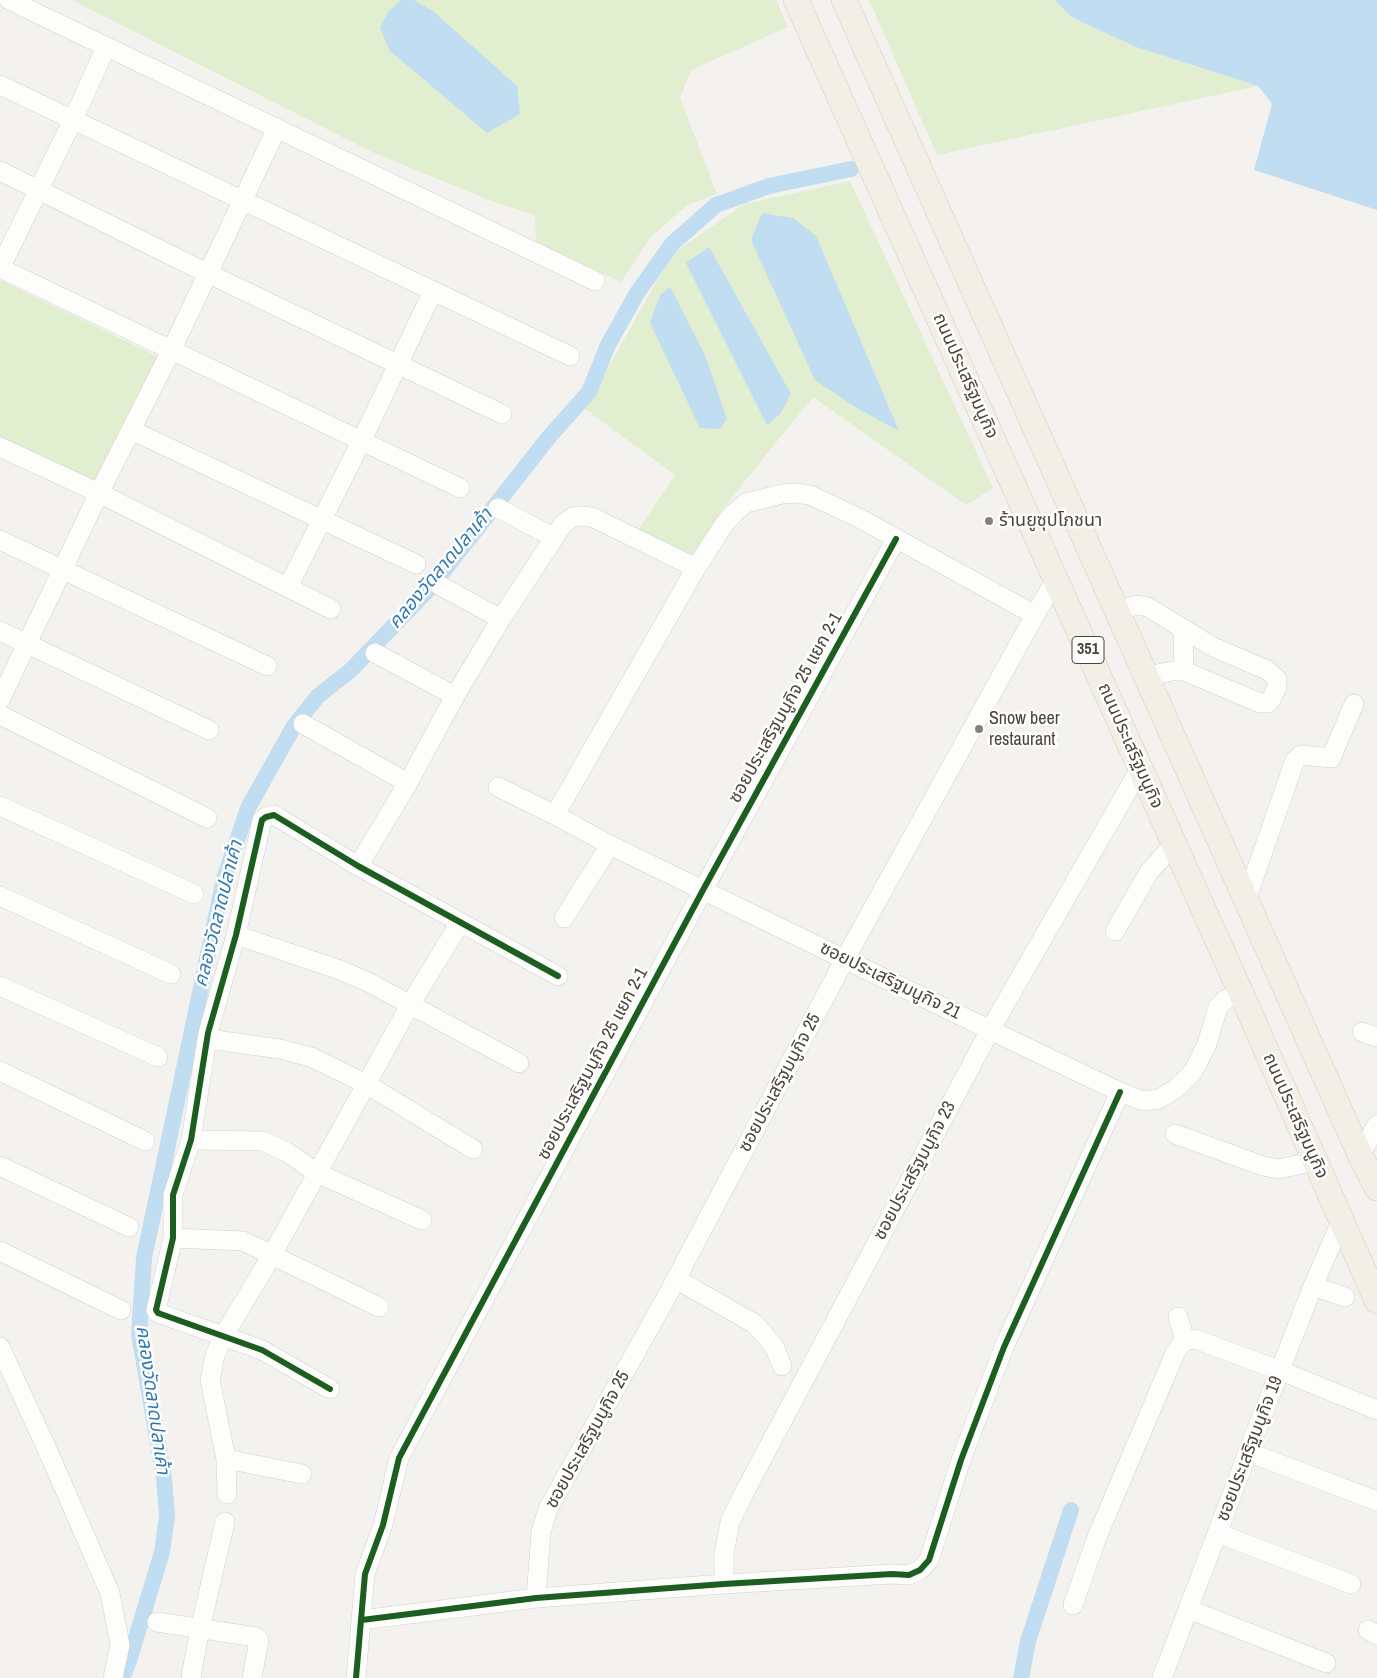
<!DOCTYPE html>
<meta charset="utf-8">
<style>
body{margin:0}
canvas{display:block;background:#f4f2ee}
</style>
<canvas width="1377" height="1678"></canvas>
<script>
const c = document.querySelector('canvas').getContext('2d');
c.lineJoin = 'round';
function fill(path, color) {
  c.fillStyle = color;
  c.fill(path, 'evenodd');
}
function toPath(rows) {
  const path = new Path2D();
  for (const r of rows) {
    path.moveTo(r[0], r[1]);
    for (let i = 2; i < r.length; i += 2) path.lineTo(r[i], r[i + 1]);
  }
  return path;
}
function stroke(path, color, width, dash) {
  c.strokeStyle = color;
  c.lineWidth = width;
  c.lineCap = dash ? 'butt' : 'round';
  c.setLineDash(dash || []);
  c.stroke(path);
}
function label(font, color, halo, rows, align = 'center') {
  c.font = font + ' "Archivo Narrow","Noto Sans Thai",sans-serif';
  c.lineWidth = 5;
  c.setLineDash([]);
  c.textBaseline = 'middle';
  c.strokeStyle = halo;
  c.fillStyle = color;
  for (const [text, x, y, turn = 0] of rows) {
    c.save();
    c.translate(x, y);
    c.rotate((+turn || 0) * Math.PI / 180);
    c.textAlign = isNaN(turn) ? turn : align;
    if (halo) c.strokeText(text, 0, 0);
    c.fillText(text, 0, 0);
    c.restore();
  }
}
const green = toPath([
 [72,0,776,0,788,27,691,70,680,98,717,194,687,205,650,238,621,282,536,242,535,215,494,202,372,152],
 [869,0,1055,0,1071,17,1136,47,1258,86,937,155],
 [850,181,993,488,966,505,813,397,724,507,683,573,629,544,675,475,585,409,672,254,744,204],
 [0,280,173,364,105,503,0,453]
]);
const water = toPath([
 [401,0,414,0,434,12,517,86,520,114,487,133,389,50,380,27,389,11],
 [1055,0,1377,0,1377,210,1254,170,1272,104,1258,86,1136,47,1071,17],
 [762,213,793,218,816,236,899,431,857,408,815,380,751,240],
 [709,247,791,394,780,414,767,425,686,263],
 [670,287,705,355,727,419,720,429,700,428,650,323,660,295]
]);
const canal = toPath([
 [122,1678,129,1661,162,1552,167,1516,164,1478,139,1334,144,1258,224,879,248,808,294,726,318,696,351,670,431,587,549,437,589,392,608,345,637,293,672,244,716,205,769,186,851,169],
 [1021,1678,1028,1641,1071,1510]
]);
const minor = toPath([
 [9,0,595,281],
 [0,85,570,356],
 [0,171,207,273,502,414],
 [0,268,460,488],
 [0,268,73,120,106,47],
 [131,430,416,564],
 [0,447,99,493,331,609],
 [498,508,553,537],
 [0,540,267,666],
 [439,585,501,619],
 [288,587,361,442,433,291],
 [1118,611,1137,605,1148,607,1213,647,1267,670,1277,679,1277,687,1272,698,1268,703,1260,703,1184,671,1172,671,1147,676],
 [1183,630,1184,671],
 [0,631,209,730],
 [375,653,455,696],
 [0,700,99,493,171,351,277,128],
 [0,715,207,818],
 [303,724,408,783],
 [498,787,555,815,610,845,990,1030,1120,1092,1143,1101,1159,1099,1177,1088,1193,1072,1207,1044,1218,1007,1226,999,1241,993],
 [0,806,194,894],
 [555,815,696,568,723,526,734,513,746,503,782,494,795,493,810,495,859,518,1035,615],
 [358,866,408,783,455,696,501,619,563,524,573,517,580,516,592,517,696,568],
 [0,896,171,974],
 [1246,900,1295,760,1301,755,1331,758,1354,704],
 [564,918,610,845],
 [1115,931,1149,872,1174,844],
 [236,935,340,970,368,982,519,1063],
 [0,986,158,1057],
 [1362,1032,1377,1037],
 [208,1039,280,1049,311,1057,366,1084,473,1149],
 [0,1071,145,1141],
 [1175,1134,1263,1166,1279,1169,1315,1161],
 [191,1140,263,1141,287,1152,317,1173,422,1220],
 [1360,1155,1377,1125],
 [0,1166,129,1227],
 [173,1238,243,1241,379,1307],
 [0,1251,121,1310],
 [676,1279,755,1324,774,1346,782,1366],
 [1313,1286,1345,1297],
 [1178,1317,1185,1340],
 [0,1347,47,1449,110,1593,120,1645,113,1678],
 [330,1389,262,1350,158,1313,156,1310,173,1238,173,1195,191,1140,208,1033,236,935,262,820,266,817,274,815,358,866,558,976],
 [1248,1452,1377,1501],
 [226,1459,302,1474],
 [227,1494,226,1459,210,1380,215,1355,224,1335,272,1255,411,1003,460,923],
 [1217,1533,1351,1584],
 [724,1584,724,1554,730,1522,744,1493,990,1030,1140,769],
 [536,1598,541,1532,548,1509,666,1298,845,959,1035,615,1056,579],
 [1073,1605,1097,1537,1176,1351,1185,1340,1195,1339,1281,1371,1377,1410],
 [1188,1609,1326,1663],
 [362,1620,536,1598,724,1584,892,1574,909,1575,920,1570,929,1560,961,1460,1004,1347,1120,1092],
 [157,1622,256,1637,259,1640,252,1678],
 [1368,1630,1377,1635],
 [192,1678,191,1676,200,1629,225,1522],
 [356,1678,365,1574,383,1525,399,1458,703,890,896,539],
 [1162,1678,1248,1452,1313,1286,1341,1222]
]);
const major = toPath([
 [796,0,1241,993,1377,1301],
 [844,0,1360,1155,1377,1188]
]);
const cycleway = toPath([
 [330,1389,262,1350,158,1313,156,1310,173,1238,173,1195,191,1140,208,1033,236,935,262,820,266,817,274,815,358,866,558,976],
 [362,1620,536,1598,724,1584,892,1574,909,1575,920,1570,929,1560,961,1460,1004,1347,1120,1092],
 [356,1678,365,1574,383,1525,399,1458,703,890,896,539]
]);
const markers = [
 [989,521,5,"#868178"],
 [979,729,5,"#868178"]
];
const shields = [
 [1088,650,32]
];
const shieldNames = [
 ["351",1088,650]
];
const streetNames = [
 ["ถนนประเสริฐมนูกิจ",965,376,66],
 ["ซอยประเสริฐมนูกิจ 25 แยก 2-1",786,708,-61],
 ["ถนนประเสริฐมนูกิจ",1130,746,66],
 ["ซอยประเสริฐมนูกิจ 21",890,981,26],
 ["ซอยประเสริฐมนูกิจ 25 แยก 2-1",593,1064,-62],
 ["ซอยประเสริฐมนูกิจ 25",780,1083,-62],
 ["ถนนประเสริฐมนูกิจ",1295,1116,66],
 ["ซอยประเสริฐมนูกิจ 23",915,1171,-62],
 ["ซอยประเสริฐมนูกิจ 25",588,1440,-61],
 ["ซอยประเสริฐมนูกิจ 19",1250,1449,-69]
];
const poiNames = [
 ["ร้านยูซุปโภชนา",999,521],
 ["Snow beer",989,719],
 ["restaurant",989,740]
];
const waterNames = [
 ["คลองวัดลาดปลาเค้า",441,569,-50],
 ["คลองวัดลาดปลาเค้า",219,914,-76],
 ["คลองวัดลาดปลาเค้า",152,1400,82]
];
fill(green, '#e1eecf');
fill(water, '#c0ddf1');
stroke(canal, '#c0ddf1', 16);
stroke(minor, '#d2d0cb', 20);
stroke(major, '#d6cebb', 26);
stroke(minor, '#fdfdfc', 19);
stroke(major, '#f2efe6', 25);
stroke(cycleway, '#1b5e20', 6);
for (const [x, y, r, color] of markers) {
  const dot = new Path2D();
  dot.arc(x, y, r, 0, 2 * Math.PI);
  c.fillStyle = color;
  c.fill(dot);
  stroke(dot, '#fff', 2);
}
for (const [x, y, w] of shields) {
  const box = new Path2D();
  box.roundRect(x - w / 2, y - 13.5, w, 27, 4);
  c.fillStyle = '#fff';
  c.fill(box);
  stroke(box, '#4b4439', 1);
}
label('bold 16px', '#4b4439', null, shieldNames);
label('18px', '#4b4439', '#fff', streetNames);
label('18px', '#4b4439', '#fff', poiNames, 'left');
label('italic 19px', '#2e7ab2', '#fff', waterNames);
</script>
